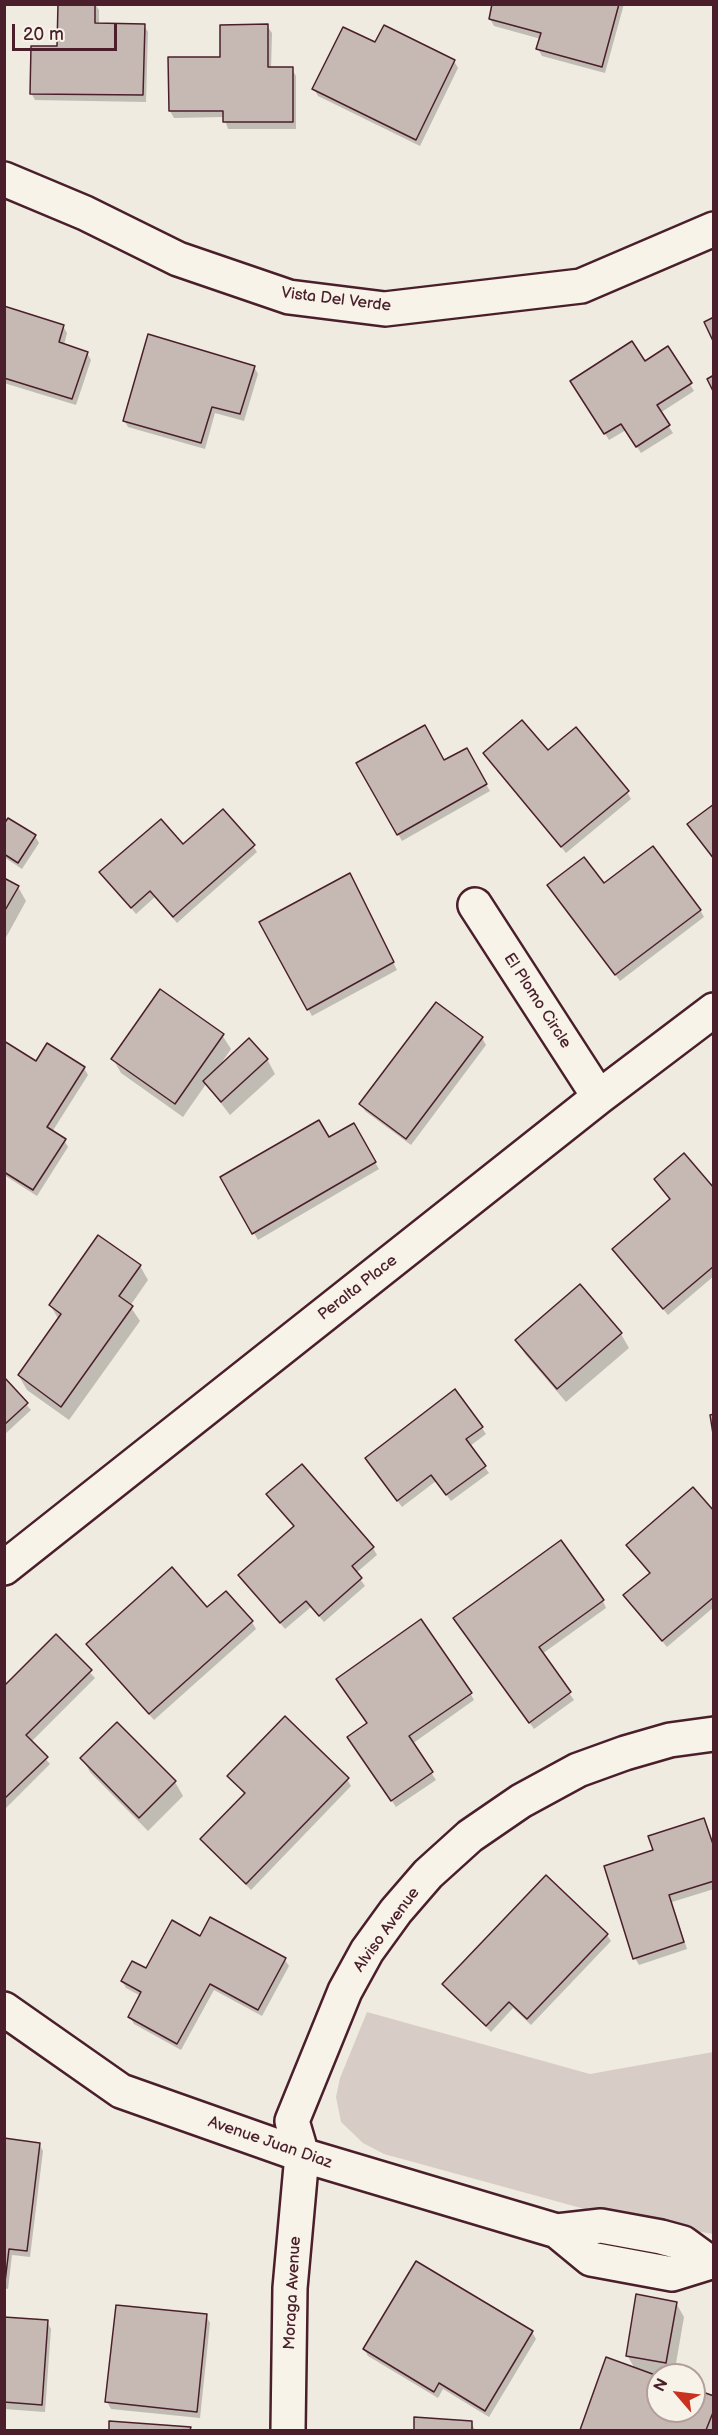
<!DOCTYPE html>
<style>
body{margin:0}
#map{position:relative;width:718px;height:2435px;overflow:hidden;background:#f0ebe0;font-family:"Balsamiq Sans",sans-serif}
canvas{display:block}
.frame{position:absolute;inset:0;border:6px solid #4a1f2b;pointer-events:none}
.north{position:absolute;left:646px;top:2363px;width:60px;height:60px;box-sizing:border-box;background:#f7f3e8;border:2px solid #b29e9c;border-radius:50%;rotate:298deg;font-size:16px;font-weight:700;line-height:24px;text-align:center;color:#4a1f2b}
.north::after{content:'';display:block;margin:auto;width:21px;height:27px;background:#c8321e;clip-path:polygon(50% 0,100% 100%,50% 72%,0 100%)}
.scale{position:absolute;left:12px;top:24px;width:105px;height:27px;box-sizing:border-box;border:3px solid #4a1f2b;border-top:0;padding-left:8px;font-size:18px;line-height:21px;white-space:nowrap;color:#4a1f2b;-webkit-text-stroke:4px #f7f3e8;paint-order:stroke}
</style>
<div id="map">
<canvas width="718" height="2435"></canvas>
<div class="frame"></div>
<div class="north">N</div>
<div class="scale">20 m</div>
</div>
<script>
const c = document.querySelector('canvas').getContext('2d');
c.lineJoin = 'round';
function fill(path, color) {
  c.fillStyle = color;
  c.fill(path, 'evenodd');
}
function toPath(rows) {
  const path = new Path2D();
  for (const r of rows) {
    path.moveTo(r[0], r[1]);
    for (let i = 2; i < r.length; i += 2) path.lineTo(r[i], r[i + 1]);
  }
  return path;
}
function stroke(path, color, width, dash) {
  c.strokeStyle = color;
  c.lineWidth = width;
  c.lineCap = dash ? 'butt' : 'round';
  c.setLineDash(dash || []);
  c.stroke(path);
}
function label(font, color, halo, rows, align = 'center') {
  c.font = font + ' "Balsamiq Sans",sans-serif';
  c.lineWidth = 4.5;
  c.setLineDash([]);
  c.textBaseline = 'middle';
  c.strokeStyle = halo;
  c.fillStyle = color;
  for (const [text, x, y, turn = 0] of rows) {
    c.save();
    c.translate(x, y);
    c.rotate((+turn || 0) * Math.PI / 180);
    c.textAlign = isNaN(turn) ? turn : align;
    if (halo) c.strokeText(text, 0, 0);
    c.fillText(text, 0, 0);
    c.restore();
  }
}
const green = toPath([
 [367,2012,590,2074,713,2052,713,2234,621,2219,384,2154,363,2143,341,2122,336,2097,340,2078]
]);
const shadow = toPath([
 [59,4,95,4,99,10,99,25,144,25,148,32,146,102,35,100,31,93,59,48],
 [494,4,624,4,605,73,542,56,538,49,541,39,494,26,490,19],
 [267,26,272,33,271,69,292,69,296,76,296,129,228,129,224,117,174,118,170,111,222,58],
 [376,44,454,61,458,68,420,146,318,96,314,89],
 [4,307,63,326,67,333,64,345,87,353,91,360,76,405,4,383],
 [668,348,694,391,660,413,673,433,641,453,626,430,609,440,572,381,645,363],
 [254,367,258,374,244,421,215,413,205,449,128,427,124,420],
 [466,750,490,791,402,841,358,764,444,762],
 [547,752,627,792,631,799,566,853,485,753],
 [714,805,714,860,689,824],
 [4,827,35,836,39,843,22,869,4,857],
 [183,846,253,846,257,852,177,923,155,897,136,914,101,872],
 [4,880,18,887,26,901,4,941],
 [353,882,397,970,312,1016,261,922],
 [603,885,700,910,704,917,620,981,553,892],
 [222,1035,231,1049,218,1068,267,1059,275,1074,230,1115,206,1084,183,1117,121,1073,113,1059],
 [482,1038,486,1045,411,1145,365,1111,361,1104],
 [4,1044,37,1063,84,1068,88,1075,52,1132,64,1140,68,1147,37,1196,4,1175],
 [353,1125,379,1169,258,1240,222,1178,328,1139],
 [656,1180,714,1190,714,1276,668,1315,614,1250,671,1200],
 [140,1266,148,1280,130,1306,140,1321,69,1420,27,1390,19,1376,59,1320,50,1305],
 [621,1334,629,1348,566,1402,525,1354,517,1340],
 [4,1380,31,1410,4,1435],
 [482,1428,486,1434,470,1446,489,1473,451,1501,436,1481,402,1507,371,1465],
 [268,1494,373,1548,377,1555,356,1573,365,1586,324,1622,311,1607,285,1629,240,1575,295,1527],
 [714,1513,714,1607,667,1647,625,1596,651,1574,628,1545],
 [603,1601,606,1608,542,1654,574,1700,534,1729,459,1626],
 [252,1622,256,1629,154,1720,88,1644],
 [56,1636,95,1678,31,1742,50,1764,4,1810,4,1688],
 [470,1693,474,1700,412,1744,436,1780,396,1807,353,1744],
 [82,1758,175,1782,183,1796,148,1831,90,1772],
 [229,1776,347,1779,351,1786,251,1890,202,1839,245,1795],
 [703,1820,714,1845,714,1889,672,1902,687,1949,639,1965,635,1958,655,1851],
 [607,1935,611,1941,531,2025,513,2008,491,2032,444,1984],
 [201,1938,285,1960,289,1966,262,2016,214,1990,181,2050,134,2024,130,2017,141,1996,126,1988,122,1981],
 [4,2140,39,2144,43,2151,30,2257,12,2255,8,2289,4,2288],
 [676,2303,684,2317,674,2375,647,2373,658,2377,658,2411,694,2411,694,2390,714,2398,714,2430,581,2430,607,2359,635,2369,627,2355],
 [206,2316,210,2323,200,2418,111,2409,107,2402],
 [4,2319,47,2322,51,2329,45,2412,4,2409],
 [532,2332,536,2339,489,2417,443,2389,438,2398,368,2356,364,2349],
 [416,2419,471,2422,475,2430,415,2430],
 [111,2423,190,2428,191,2430,110,2430]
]);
const building = toPath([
 [58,4,95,4,95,23,145,24,143,95,30,94,31,46,57,46,58,4],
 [492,4,619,4,602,67,536,49,541,33,489,19,492,4],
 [268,24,268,67,293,67,293,122,223,122,223,111,169,111,168,57,220,57,220,25,268,24],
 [384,25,455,60,416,140,312,89,343,27,375,42,384,25],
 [4,306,64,325,59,342,88,352,72,399,4,378,4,306],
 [714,317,714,343,704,322,714,317],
 [148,334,255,366,240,414,212,407,201,443,123,421,148,334],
 [632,341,645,361,668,346,692,383,657,405,670,425,636,447,621,424,604,434,570,381,632,341],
 [714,375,714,393,707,379,714,375],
 [522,720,548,750,576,727,629,791,561,847,483,753,522,720],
 [425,725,444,760,467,748,487,784,397,835,356,763,425,725],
 [714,804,714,859,687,824,714,804],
 [223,809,255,845,173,917,150,891,131,908,99,872,161,819,183,844,223,809],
 [8,818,36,835,18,863,4,854,4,824,8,818],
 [653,846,701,910,615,975,547,885,584,857,604,883,653,846],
 [350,873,394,962,307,1010,259,922,350,873],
 [4,878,19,886,4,912,4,878],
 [160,989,224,1034,175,1104,111,1059,160,989],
 [436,1002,483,1037,406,1139,359,1104,436,1002],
 [249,1038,268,1059,221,1102,203,1081,249,1038],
 [4,1041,36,1061,47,1043,85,1067,47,1127,66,1139,33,1190,4,1172,4,1041],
 [319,1120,329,1137,354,1123,376,1162,252,1234,220,1177,319,1120],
 [684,1153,714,1188,714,1266,663,1309,612,1249,670,1199,654,1179,684,1153],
 [98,1235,141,1265,119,1296,133,1306,61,1407,18,1375,61,1314,49,1305,98,1235],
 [580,1284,622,1333,557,1389,515,1340,580,1284],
 [4,1377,28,1403,4,1425,4,1377],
 [455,1389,483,1427,466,1439,486,1466,446,1495,431,1475,397,1501,365,1458,455,1389],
 [714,1414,714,1440,710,1415,714,1414],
 [302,1464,374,1547,352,1566,362,1578,319,1616,306,1601,280,1623,238,1575,294,1526,266,1494,302,1464],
 [693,1487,714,1511,714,1597,662,1641,623,1595,650,1573,626,1545,693,1487],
 [561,1540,604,1600,539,1647,571,1692,529,1723,453,1618,561,1540],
 [172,1567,207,1607,226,1591,253,1621,149,1714,86,1644,172,1567],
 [421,1619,472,1693,409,1736,433,1772,391,1801,347,1737,367,1723,336,1679,421,1619],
 [56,1634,92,1670,26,1735,48,1757,4,1799,4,1686,56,1634],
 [285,1716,349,1778,246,1884,200,1839,245,1793,227,1776,285,1716],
 [117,1722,176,1781,139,1818,80,1758,117,1722],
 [704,1818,714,1847,714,1881,669,1895,684,1942,633,1959,604,1866,653,1850,648,1836,704,1818],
 [546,1875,608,1934,527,2019,509,2002,486,2026,442,1984,546,1875],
 [210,1917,286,1958,258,2010,210,1984,177,2044,128,2017,141,1992,121,1981,132,1961,146,1968,172,1920,200,1936,210,1917],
 [4,2138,40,2143,27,2251,9,2249,5,2282,4,2138],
 [416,2261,533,2331,485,2411,439,2383,434,2392,363,2349,416,2261],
 [636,2294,677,2302,666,2363,626,2356,636,2294],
 [116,2305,207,2314,197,2412,105,2402,116,2305],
 [4,2317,48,2320,42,2405,4,2402,4,2317],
 [606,2357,658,2376,658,2411,694,2411,694,2389,714,2396,714,2410,706,2430,580,2430,606,2357],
 [414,2417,472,2421,472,2430,414,2430,414,2417],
 [109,2421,191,2427,190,2430,109,2430,109,2421]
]);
const street = toPath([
 [4,179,85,213,178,259,289,297,385,309,581,286,714,229],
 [475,905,599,1097],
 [4,1568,599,1097,714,1010],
 [4,2009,121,2091,302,2155,557,2231,591,2259,672,2274,714,2261],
 [557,2231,601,2226,661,2237,683,2243,709,2262],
 [288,2430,290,2288,302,2155,292,2121,345,1991,367,1951,396,1911,428,1874,470,1836,521,1801,578,1770,625,1753,670,1740,714,1734]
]);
const streetNames = [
 ["Vista Del Verde",336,300,7],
 ["El Plomo Circle",537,1001,57],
 ["Peralta Place",358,1288,-38],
 ["Alviso Avenue",387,1930,-54],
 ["Avenue Juan Diaz",270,2143,19],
 ["Moraga Avenue",293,2293,-87]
];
fill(green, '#d8cdc6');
fill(shadow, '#0003');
fill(building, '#c6b8b3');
stroke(building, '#4a1f2b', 1.5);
stroke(street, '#4a1f2b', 38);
stroke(street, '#f7f3e8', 33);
label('16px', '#4a1f2b', '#f7f3e8', streetNames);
</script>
